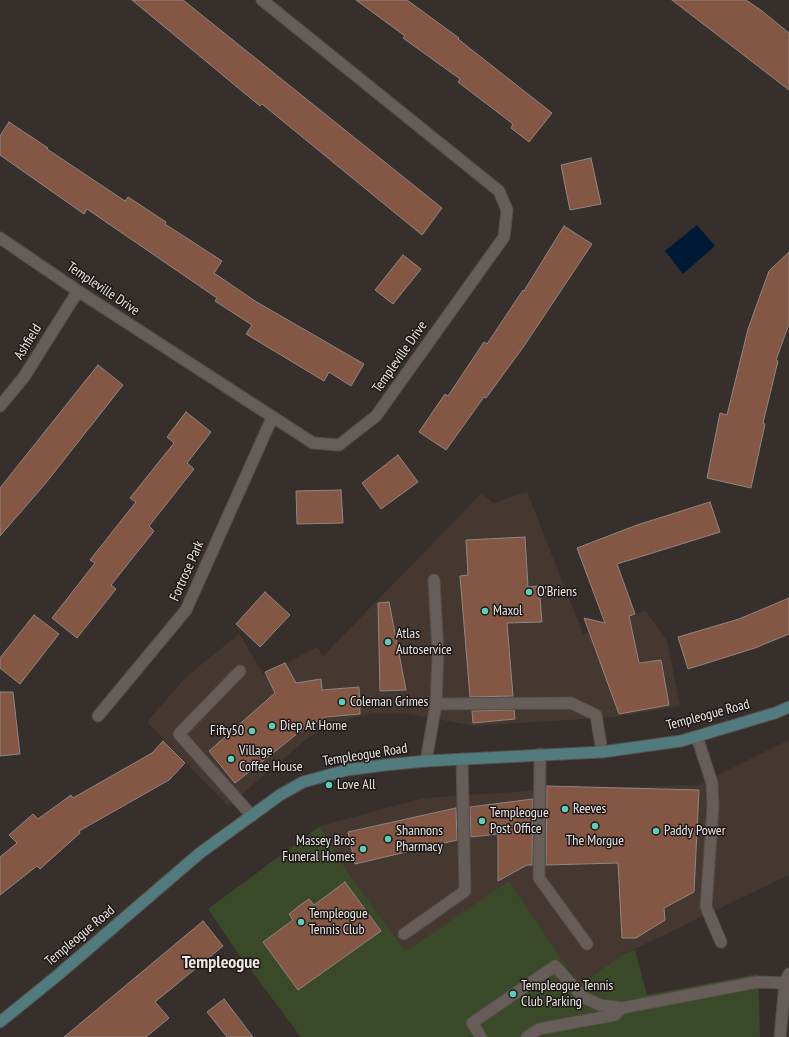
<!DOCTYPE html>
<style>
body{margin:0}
canvas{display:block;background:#372f2c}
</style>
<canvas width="789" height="1037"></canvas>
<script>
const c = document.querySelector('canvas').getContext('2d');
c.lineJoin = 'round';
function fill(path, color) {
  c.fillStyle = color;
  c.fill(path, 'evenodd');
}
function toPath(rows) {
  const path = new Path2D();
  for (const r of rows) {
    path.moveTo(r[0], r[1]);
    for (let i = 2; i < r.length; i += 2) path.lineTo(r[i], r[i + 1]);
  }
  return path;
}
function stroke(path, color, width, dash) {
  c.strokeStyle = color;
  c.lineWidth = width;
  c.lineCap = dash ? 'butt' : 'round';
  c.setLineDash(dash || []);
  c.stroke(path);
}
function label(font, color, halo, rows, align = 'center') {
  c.font = font + ' "PT Sans Narrow",sans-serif';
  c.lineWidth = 3;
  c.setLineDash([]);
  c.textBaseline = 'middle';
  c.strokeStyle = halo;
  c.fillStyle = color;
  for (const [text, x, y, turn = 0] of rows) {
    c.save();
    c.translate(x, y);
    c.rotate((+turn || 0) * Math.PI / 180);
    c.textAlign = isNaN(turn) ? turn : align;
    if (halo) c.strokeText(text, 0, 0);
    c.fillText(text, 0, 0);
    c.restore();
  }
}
const built = toPath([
 [527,492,583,634,646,611,667,641,680,706,615,717,475,726,410,714,368,714,326,726,304,741,228,806,147,722,185,678,239,634,264,675,317,647,323,656,481,494,494,503],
 [789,740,789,875,624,954,579,985,509,882,409,949,403,948,346,870,320,826,424,798,558,789,698,785]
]);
const green = toPath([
 [320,826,346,870,403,948,409,949,509,881,579,985,624,954,635,950,647,995,758,974,760,1037,301,1037,235,949,208,909]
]);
const water = toPath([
 [697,225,715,246,683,274,665,251]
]);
const building = toPath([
 [132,0,183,0,442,208,422,235,262,104,260,106,132,0],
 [356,0,407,0,459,38,458,39,552,113,529,142,511,128,513,124,458,82,460,79,403,38,405,36,356,0],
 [672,0,746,0,762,11,789,33,789,90,672,0],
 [9,122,48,148,47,149,125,201,128,197,166,222,165,224,222,261,214,273,255,301,364,364,351,386,329,372,324,381,246,334,252,325,215,301,217,298,87,209,84,214,0,155,0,136,9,122],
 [591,158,601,204,570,210,561,165,591,158],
 [564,226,592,244,524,346,486,398,484,397,446,450,419,432,445,394,448,396,484,342,487,344,523,290,524,291,564,226],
 [789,252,789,324,776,360,778,361,763,423,765,424,751,488,707,478,720,413,727,415,748,329,769,271,789,252],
 [403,255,421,269,393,304,375,290,403,255],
 [98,365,123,385,45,484,0,536,0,488,98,365],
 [186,412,211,432,187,463,194,469,149,526,154,531,111,585,116,589,77,638,52,618,95,563,90,560,136,502,130,498,174,443,167,437,186,412],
 [398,455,418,482,381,509,362,483,398,455],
 [341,490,343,523,297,524,296,491,341,490],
 [710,502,720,532,617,564,635,614,629,616,639,663,661,660,669,705,619,714,584,618,605,623,577,548,637,525,710,502],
 [525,537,528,587,539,586,542,622,507,623,513,696,470,697,460,576,468,575,466,540,525,537],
 [265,592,290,615,260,647,236,624,265,592],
 [789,598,789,634,755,648,688,669,678,637,739,619,789,598],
 [389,602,406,690,380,691,378,603,389,602],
 [34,615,59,634,20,684,0,668,0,658,34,615],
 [285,663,296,683,321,679,322,690,359,687,360,714,326,717,307,726,235,783,209,751,275,693,265,672,285,663],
 [0,692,13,692,20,754,0,756,0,692],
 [514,710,515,719,473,723,472,711,514,710],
 [163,741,185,763,169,780,79,831,80,833,40,869,37,866,0,895,0,857,17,843,9,835,33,814,38,819,71,795,73,798,152,753,163,741],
 [547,786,699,790,694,892,664,908,665,920,636,938,622,938,618,863,546,865,547,786],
 [533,799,532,865,527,865,498,881,498,834,471,837,470,807,533,799],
 [456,808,457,840,355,864,348,832,456,808],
 [345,882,381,931,298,990,263,942,293,920,289,914,299,906,309,899,314,905,345,882],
 [203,921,223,946,155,1002,169,1018,146,1037,64,1037,203,921],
 [224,999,253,1037,227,1037,207,1012,224,999]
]);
const service = toPath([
 [240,671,179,734,252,816],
 [436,704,571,703,596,715,602,752],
 [697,737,712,783,713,806,706,907,721,942],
 [540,754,539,878,587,944],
 [426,761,436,704,438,653,434,580],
 [404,934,465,891,462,759],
 [481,1037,472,1023,555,966,583,997,600,1005,622,1008,757,982,785,983],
 [527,1037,539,1029,615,1015,622,1008]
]);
const minor = toPath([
 [0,238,78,291,313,443,339,445,376,416,504,237,507,210,499,191,262,0],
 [0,406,24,377,78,291],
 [98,716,186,610,272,418],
 [780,1037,785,983,789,974]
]);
const secondary = toPath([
 [0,1022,58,975,200,853,280,795,303,782,347,770,385,765,426,761,602,752,681,741,775,713,789,707]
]);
const markers = [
 [529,592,4,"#5cceba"],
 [485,611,4,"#5cceba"],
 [388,642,4,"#5cceba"],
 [342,702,4,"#5cceba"],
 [272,726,4,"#5cceba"],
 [252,731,4,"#5cceba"],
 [231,759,4,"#5cceba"],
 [329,785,4,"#5cceba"],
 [565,809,4,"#5cceba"],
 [482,821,4,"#5cceba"],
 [595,826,4,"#5cceba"],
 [656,831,4,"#5cceba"],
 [388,839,4,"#5cceba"],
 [363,849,4,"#5cceba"],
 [301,922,4,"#5cceba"],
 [513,994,4,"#5cceba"]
];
const streetNames = [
 ["Templeville Drive",103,289,34],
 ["Ashfield",28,342,-58],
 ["Templeville Drive",400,357,-55],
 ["Fortrose Park",187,571,-66],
 ["Templeogue Road",708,715,-15],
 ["Templeogue Road",365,755,-9],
 ["Templeogue Road",80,936,-40]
];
const poiNames = [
 ["O'Briens",537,592],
 ["Maxol",493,611],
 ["Atlas",396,634],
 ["Autoservice",396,650],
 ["Coleman Grimes",350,702],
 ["Diep At Home",280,726],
 ["Fifty50",244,731,"right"],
 ["Village",239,751],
 ["Coffee House",239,767],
 ["Love All",337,785],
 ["Reeves",573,809],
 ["Templeogue",490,813],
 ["Post Office",490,829],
 ["Shannons",396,831],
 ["Pharmacy",396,847],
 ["Paddy Power",664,831],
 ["Massey Bros",355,841,"right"],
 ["Funeral Homes",355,857,"right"],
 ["The Morgue",595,841,"center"],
 ["Templeogue",309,914],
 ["Tennis Club",309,930],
 ["Templeogue Tennis",521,986],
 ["Club Parking",521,1002]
];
const districtNames = [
 ["Templeogue",221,963]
];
fill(built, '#453831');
fill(green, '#3a4928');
fill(water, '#001a36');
fill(building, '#835743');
stroke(building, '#8f8682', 1);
stroke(service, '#544d4a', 13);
stroke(minor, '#544d4a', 13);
stroke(secondary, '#544d4a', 13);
stroke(service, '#665d59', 11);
stroke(minor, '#665d59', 11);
stroke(secondary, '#527b7e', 11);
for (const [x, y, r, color] of markers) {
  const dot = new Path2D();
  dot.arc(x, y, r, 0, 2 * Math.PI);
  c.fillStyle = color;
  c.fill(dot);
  stroke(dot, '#1c1817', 1.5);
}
label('14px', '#ece7e5', '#1c1817', streetNames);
label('14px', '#ece7e5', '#1c1817', poiNames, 'left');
label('bold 18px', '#ece7e5', '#1c1817', districtNames);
</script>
